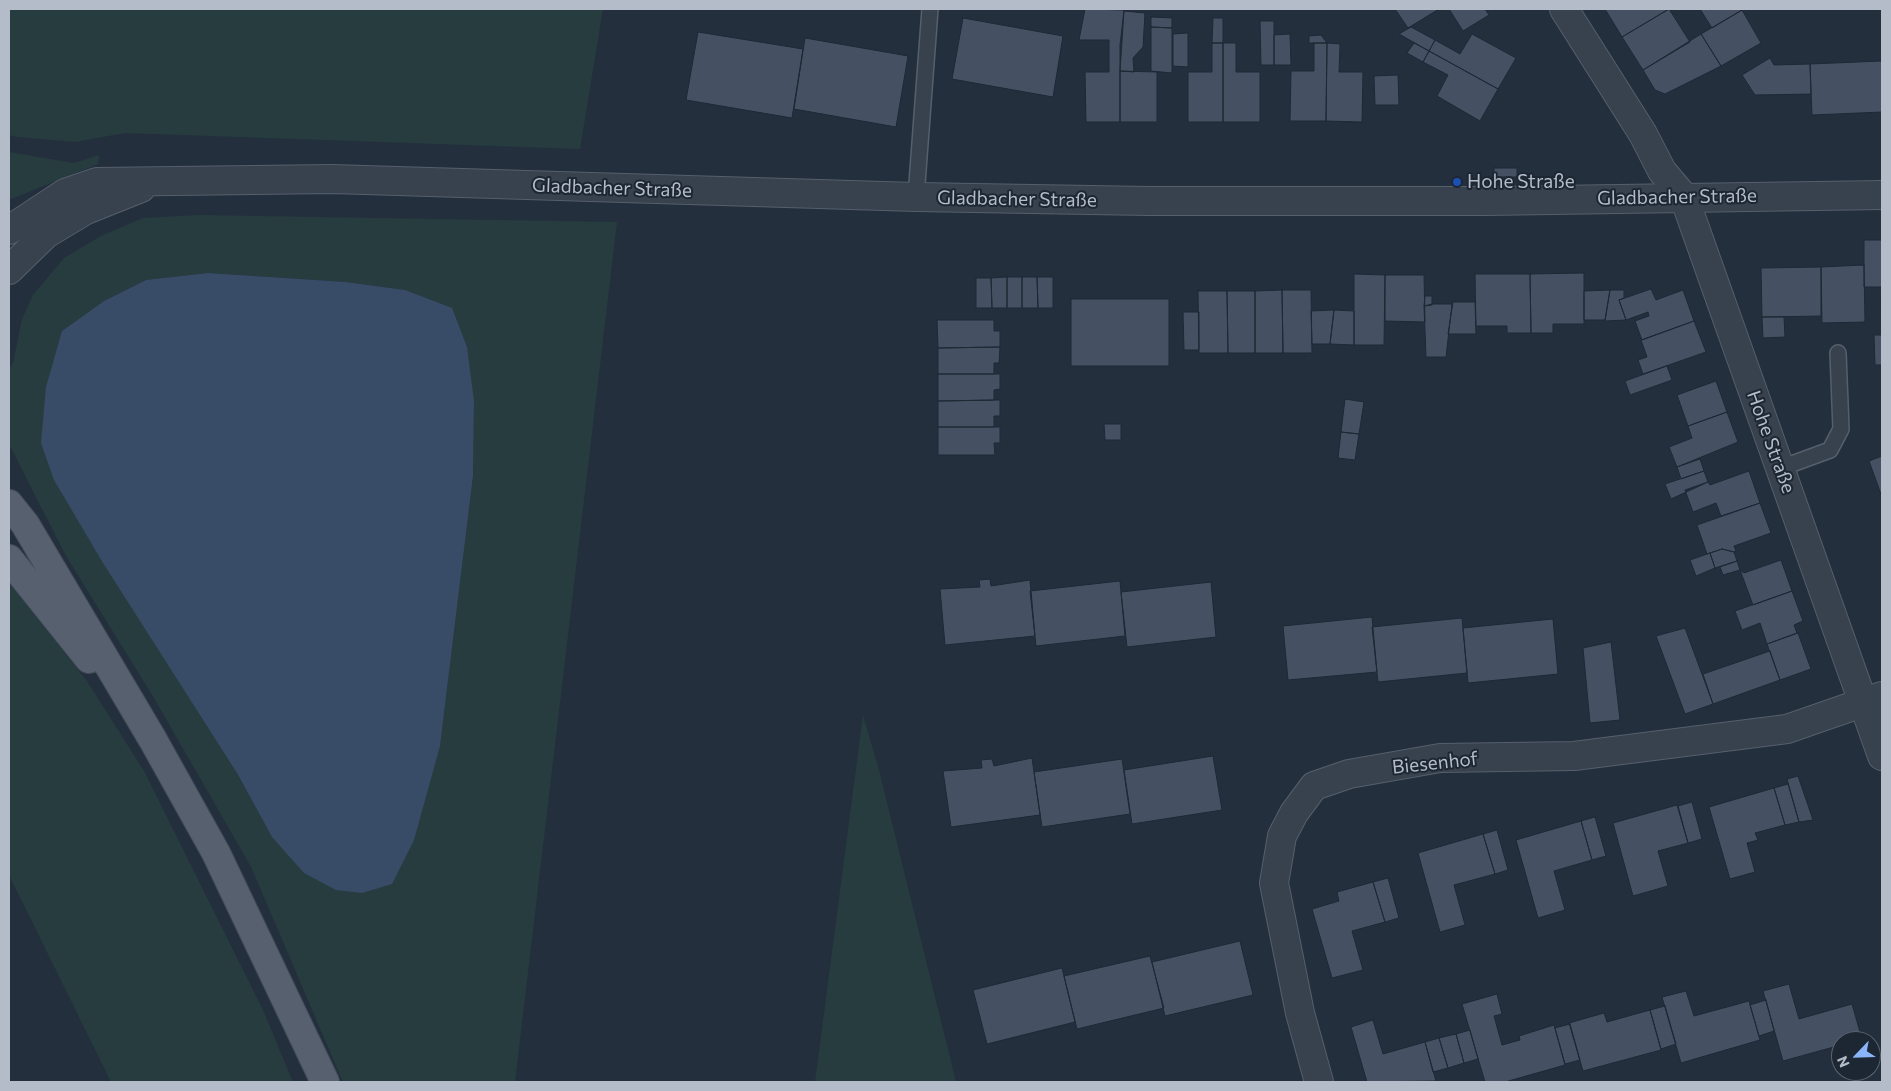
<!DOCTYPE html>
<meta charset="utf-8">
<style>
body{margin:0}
#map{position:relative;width:1891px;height:1091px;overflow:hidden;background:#242f3e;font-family:Commissioner,sans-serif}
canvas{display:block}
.frame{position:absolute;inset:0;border:10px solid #b4bcc9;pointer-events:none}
.north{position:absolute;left:1831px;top:1031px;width:50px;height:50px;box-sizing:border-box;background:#1d2633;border:1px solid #59626f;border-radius:50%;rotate:246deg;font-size:14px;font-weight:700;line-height:20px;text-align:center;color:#b4bcc9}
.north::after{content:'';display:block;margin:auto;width:18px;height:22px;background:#8ab4f8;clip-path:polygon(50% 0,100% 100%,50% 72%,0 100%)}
</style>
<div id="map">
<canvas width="1891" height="1091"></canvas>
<div class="frame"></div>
<div class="north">N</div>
</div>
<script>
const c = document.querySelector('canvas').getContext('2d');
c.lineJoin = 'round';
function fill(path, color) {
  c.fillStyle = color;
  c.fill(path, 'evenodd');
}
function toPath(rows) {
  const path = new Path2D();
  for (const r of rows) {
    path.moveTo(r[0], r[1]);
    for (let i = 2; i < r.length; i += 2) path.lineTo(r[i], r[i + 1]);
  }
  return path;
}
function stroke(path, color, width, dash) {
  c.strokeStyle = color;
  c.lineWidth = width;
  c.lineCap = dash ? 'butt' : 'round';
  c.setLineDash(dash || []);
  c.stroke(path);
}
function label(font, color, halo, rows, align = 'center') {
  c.font = font + ' Commissioner,sans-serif';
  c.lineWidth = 4;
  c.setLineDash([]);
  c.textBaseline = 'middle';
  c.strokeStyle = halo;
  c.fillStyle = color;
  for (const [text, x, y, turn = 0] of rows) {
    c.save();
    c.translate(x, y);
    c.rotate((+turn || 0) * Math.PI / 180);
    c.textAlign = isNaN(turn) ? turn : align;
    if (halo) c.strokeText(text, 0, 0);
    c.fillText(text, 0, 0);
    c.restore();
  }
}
const green = toPath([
 [9,9,603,9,580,149,125,133,75,142,17,137,9,135],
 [9,152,74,163,99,155,98,164,9,200],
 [199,215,617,222,515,1082,343,1082,251,867,154,698,66,556,9,444,9,369,13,363,22,319,33,295,64,258,101,236,143,218],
 [208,273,346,282,405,290,474,401,473,476,440,746,272,837,237,773,62,331,104,301,146,280],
 [9,583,87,681,144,771,263,1010,293,1082,111,1082,9,875],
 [863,715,879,770,956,1082,815,1082]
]);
const water = toPath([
 [208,273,346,282,405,290,452,308,467,347,474,401,473,476,440,746,414,840,392,884,362,893,336,890,304,873,272,837,237,773,103,563,54,480,41,443,46,387,62,331,104,301,146,280]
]);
const building = toPath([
 [1085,9,1124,10,1120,45,1120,122,1086,122,1085,72,1109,72,1109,40,1079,40,1085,9],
 [1395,9,1439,9,1408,28,1395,9],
 [1449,9,1485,9,1489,15,1463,31,1449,9],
 [1605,9,1669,9,1622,37,1605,9],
 [1669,9,1690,42,1643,70,1622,37,1669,9],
 [1700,9,1742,9,1742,10,1712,28,1700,9],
 [1742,10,1761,43,1721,66,1701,34,1742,10],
 [1124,11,1145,13,1143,47,1133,58,1134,72,1120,71,1124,11],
 [1151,17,1172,18,1172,28,1151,27,1151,17],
 [963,18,1063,36,1053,97,952,79,963,18],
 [1213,18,1223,18,1223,43,1212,43,1213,18],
 [1260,21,1274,21,1274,65,1261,65,1260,21],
 [1151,27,1172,28,1172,73,1151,71,1151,27],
 [1411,27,1435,40,1429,51,1399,34,1411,27],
 [698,32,803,49,792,118,686,100,698,32],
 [1188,33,1188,67,1173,66,1173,34,1188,33],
 [1290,34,1291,65,1274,65,1274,35,1290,34],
 [1472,34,1516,58,1498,89,1429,51,1435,40,1460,54,1472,34],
 [1701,34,1721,66,1665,94,1655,90,1643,70,1701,34],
 [1321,35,1327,43,1309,43,1309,36,1321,35],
 [805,38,908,56,896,127,794,109,805,38],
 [1212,43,1223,43,1223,122,1188,122,1188,72,1212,72,1212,43],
 [1223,43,1236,43,1236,72,1260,72,1260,122,1223,122,1223,43],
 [1314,43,1327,43,1326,121,1290,121,1291,71,1314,71,1314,43],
 [1327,43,1340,44,1339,72,1363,72,1362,122,1326,121,1327,43],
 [1414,43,1429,51,1423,62,1407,53,1414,43],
 [1429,51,1498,89,1480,121,1437,96,1448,75,1423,62,1429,51],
 [1770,58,1774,65,1810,64,1811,94,1755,95,1742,75,1770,58],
 [1882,61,1882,112,1812,115,1810,64,1882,61],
 [1120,71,1157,72,1157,122,1120,122,1120,71],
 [1398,75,1399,105,1375,105,1374,76,1398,75],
 [1494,168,1517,168,1517,177,1494,177,1494,168],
 [1864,240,1882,240,1882,287,1864,287,1864,240],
 [1864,265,1865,322,1822,323,1821,267,1864,265],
 [1821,267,1821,316,1762,317,1761,268,1821,267],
 [1584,273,1584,324,1553,324,1553,333,1531,333,1530,274,1584,273],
 [1354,274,1385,275,1384,345,1354,345,1354,274],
 [1475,274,1530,274,1531,333,1507,333,1507,326,1476,326,1475,274],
 [1385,275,1424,275,1425,322,1385,321,1385,275],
 [1007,277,1007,308,992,308,991,278,1007,277],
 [1007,277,1022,277,1022,308,1007,308,1007,277],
 [1022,277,1037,277,1038,308,1022,308,1022,277],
 [1037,277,1053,277,1053,308,1038,308,1037,277],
 [976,278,991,278,992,308,976,308,976,278],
 [1651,289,1656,300,1683,290,1694,321,1642,340,1635,321,1649,316,1648,312,1626,320,1619,300,1651,289],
 [1282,290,1283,353,1255,353,1255,291,1282,290],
 [1282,290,1311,290,1312,353,1283,353,1282,290],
 [1610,290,1605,320,1584,320,1584,291,1610,290],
 [1610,290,1624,290,1624,298,1619,300,1626,320,1605,321,1610,290],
 [1198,291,1227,291,1228,353,1199,353,1198,291],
 [1227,291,1255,291,1255,353,1228,353,1227,291],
 [1425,296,1432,296,1432,305,1424,306,1425,296],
 [1881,296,1882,296,1882,365,1875,365,1874,335,1882,335,1881,296],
 [1071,299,1169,299,1169,366,1071,366,1071,299],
 [1453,302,1475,302,1476,334,1448,334,1453,302],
 [1432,304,1452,304,1446,357,1426,357,1424,306,1432,304],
 [1334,310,1330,344,1312,344,1311,311,1334,310],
 [1334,310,1354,311,1354,345,1330,344,1334,310],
 [1183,312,1199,312,1199,350,1184,350,1183,312],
 [1762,317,1784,317,1785,337,1763,338,1762,317],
 [937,320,994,320,994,331,1000,331,1000,347,938,348,937,320],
 [1694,321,1706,352,1643,374,1638,360,1647,357,1641,340,1694,321],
 [1000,347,999,363,994,363,994,374,938,374,938,348,1000,347],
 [1667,366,1672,380,1630,395,1625,381,1667,366],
 [938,374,1000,374,1000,389,994,390,994,400,938,401,938,374],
 [1716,381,1727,412,1688,426,1677,395,1716,381],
 [1345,399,1364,402,1359,434,1341,432,1345,399],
 [1000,400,1000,416,994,416,994,427,938,427,938,401,1000,400],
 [1727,412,1738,442,1677,467,1669,447,1692,438,1688,426,1727,412],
 [1104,424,1121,424,1121,440,1105,440,1104,424],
 [938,427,1000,427,1000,443,994,443,995,455,938,455,938,427],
 [1341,432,1359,434,1355,460,1338,458,1341,432],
 [1882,456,1882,497,1869,461,1882,456],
 [1700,459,1704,471,1681,479,1677,467,1700,459],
 [1704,471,1708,482,1671,499,1665,484,1704,471],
 [1749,471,1760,503,1721,516,1716,503,1693,512,1685,490,1708,482,1710,485,1749,471],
 [1760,503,1771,533,1734,546,1736,551,1734,552,1722,549,1707,554,1697,525,1760,503],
 [1722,549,1734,552,1737,561,1715,568,1710,553,1722,549],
 [1710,553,1715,568,1696,576,1690,560,1710,553],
 [1781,560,1792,591,1753,605,1740,570,1744,573,1781,560],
 [1737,561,1740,570,1723,575,1720,567,1737,561],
 [990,579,991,586,1030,580,1035,636,945,645,940,589,980,587,979,580,990,579],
 [1120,581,1125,636,1036,646,1030,591,1120,581],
 [1211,582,1216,637,1127,647,1121,592,1211,582],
 [1792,591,1803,621,1794,625,1797,633,1767,644,1760,623,1742,630,1735,611,1792,591],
 [1372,617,1377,672,1288,680,1283,626,1372,617],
 [1462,618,1467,673,1378,682,1372,627,1462,618],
 [1553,619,1558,674,1468,683,1463,628,1553,619],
 [1685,628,1713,704,1685,714,1656,636,1685,628],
 [1798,633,1811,669,1780,680,1767,644,1798,633],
 [1611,642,1620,720,1590,723,1583,648,1611,642],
 [1770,651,1780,680,1713,704,1703,674,1770,651],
 [1213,756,1222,810,1132,824,1124,770,1213,756],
 [1032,758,1040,815,951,827,943,771,982,768,981,760,992,759,994,766,1032,758],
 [1122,759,1130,814,1042,827,1034,772,1122,759],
 [1798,776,1813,820,1799,822,1787,779,1798,776],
 [1788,784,1799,822,1785,825,1774,788,1788,784],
 [1774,788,1785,825,1755,833,1758,840,1747,843,1755,872,1730,879,1709,807,1774,788],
 [1692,802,1702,839,1688,843,1678,806,1692,802],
 [1677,805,1688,843,1658,851,1668,886,1633,896,1613,823,1677,805],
 [1595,817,1606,856,1592,860,1581,821,1595,817],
 [1581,821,1592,860,1554,871,1565,910,1538,918,1516,840,1581,821],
 [1497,830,1508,870,1495,874,1483,834,1497,830],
 [1483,834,1495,874,1454,885,1465,925,1440,932,1418,853,1483,834],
 [1388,878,1399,918,1385,922,1373,882,1388,878],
 [1373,882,1385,922,1352,931,1363,970,1332,978,1312,909,1339,901,1337,892,1373,882],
 [1240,941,1253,995,1165,1016,1152,962,1240,941],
 [1150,956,1164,1008,1077,1029,1064,976,1150,956],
 [1062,968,1075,1022,987,1044,973,990,1062,968],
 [1789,984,1799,1019,1852,1004,1862,1039,1841,1041,1841,1045,1783,1061,1763,991,1789,984],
 [1686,991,1694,1016,1749,1001,1760,1040,1681,1063,1662,997,1686,991],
 [1497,994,1502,1014,1494,1016,1502,1045,1520,1040,1519,1036,1554,1025,1565,1065,1505,1082,1485,1082,1462,1004,1497,994],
 [1766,1000,1774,1031,1759,1036,1750,1005,1766,1000],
 [1665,1006,1676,1044,1661,1049,1650,1010,1665,1006],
 [1650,1010,1661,1050,1583,1071,1569,1023,1604,1013,1607,1022,1650,1010],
 [1373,1020,1383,1054,1425,1042,1436,1081,1367,1082,1351,1027,1373,1020],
 [1570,1024,1580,1060,1565,1064,1555,1028,1570,1024],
 [1470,1030,1478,1059,1464,1063,1456,1034,1470,1030],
 [1456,1034,1464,1063,1448,1068,1439,1038,1456,1034],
 [1439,1038,1448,1068,1433,1072,1425,1042,1439,1038]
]);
const service = toPath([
 [916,197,930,9],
 [1781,468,1830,450,1841,429,1838,353]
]);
const minor = toPath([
 [1564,9,1643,134,1662,171,1684,197,1882,756],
 [1319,1082,1300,1013,1274,883,1282,836,1294,813,1314,786,1349,774,1440,758,1574,756,1787,729,1882,696]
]);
const tertiary = toPath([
 [9,230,65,193,97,182,332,179,916,197,1148,201,1486,201,1882,195],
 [9,270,46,234,86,210,141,188]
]);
const primary = toPath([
 [9,504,25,524,153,740,216,853,325,1082],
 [9,559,89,659]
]);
const markers = [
 [1457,182,5,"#1a4fb4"]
];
const poiNames = [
 ["Hohe Straße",1467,182]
];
const streetNames = [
 ["Gladbacher Straße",612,188,2],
 ["Gladbacher Straße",1677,197,-1],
 ["Gladbacher Straße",1017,199,1],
 ["Hohe Straße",1771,442,70],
 ["Biesenhof",1435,763,-6]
];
fill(green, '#263c3f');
fill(water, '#394c67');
fill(building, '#455162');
stroke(building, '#1f2835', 1);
stroke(service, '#565f6c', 18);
stroke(minor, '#565f6c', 30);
stroke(tertiary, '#565f6c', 30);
stroke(primary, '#414a57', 30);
stroke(service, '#38414e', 15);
stroke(minor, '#38414e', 28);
stroke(tertiary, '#38414e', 28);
stroke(primary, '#56606e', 28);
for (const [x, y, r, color] of markers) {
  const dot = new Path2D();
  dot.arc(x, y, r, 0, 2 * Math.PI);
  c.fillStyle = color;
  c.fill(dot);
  stroke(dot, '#1d2633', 2);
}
label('19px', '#b4bcc9', '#1d2633', poiNames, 'left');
label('19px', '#b4bcc9', '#1d2633', streetNames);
</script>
